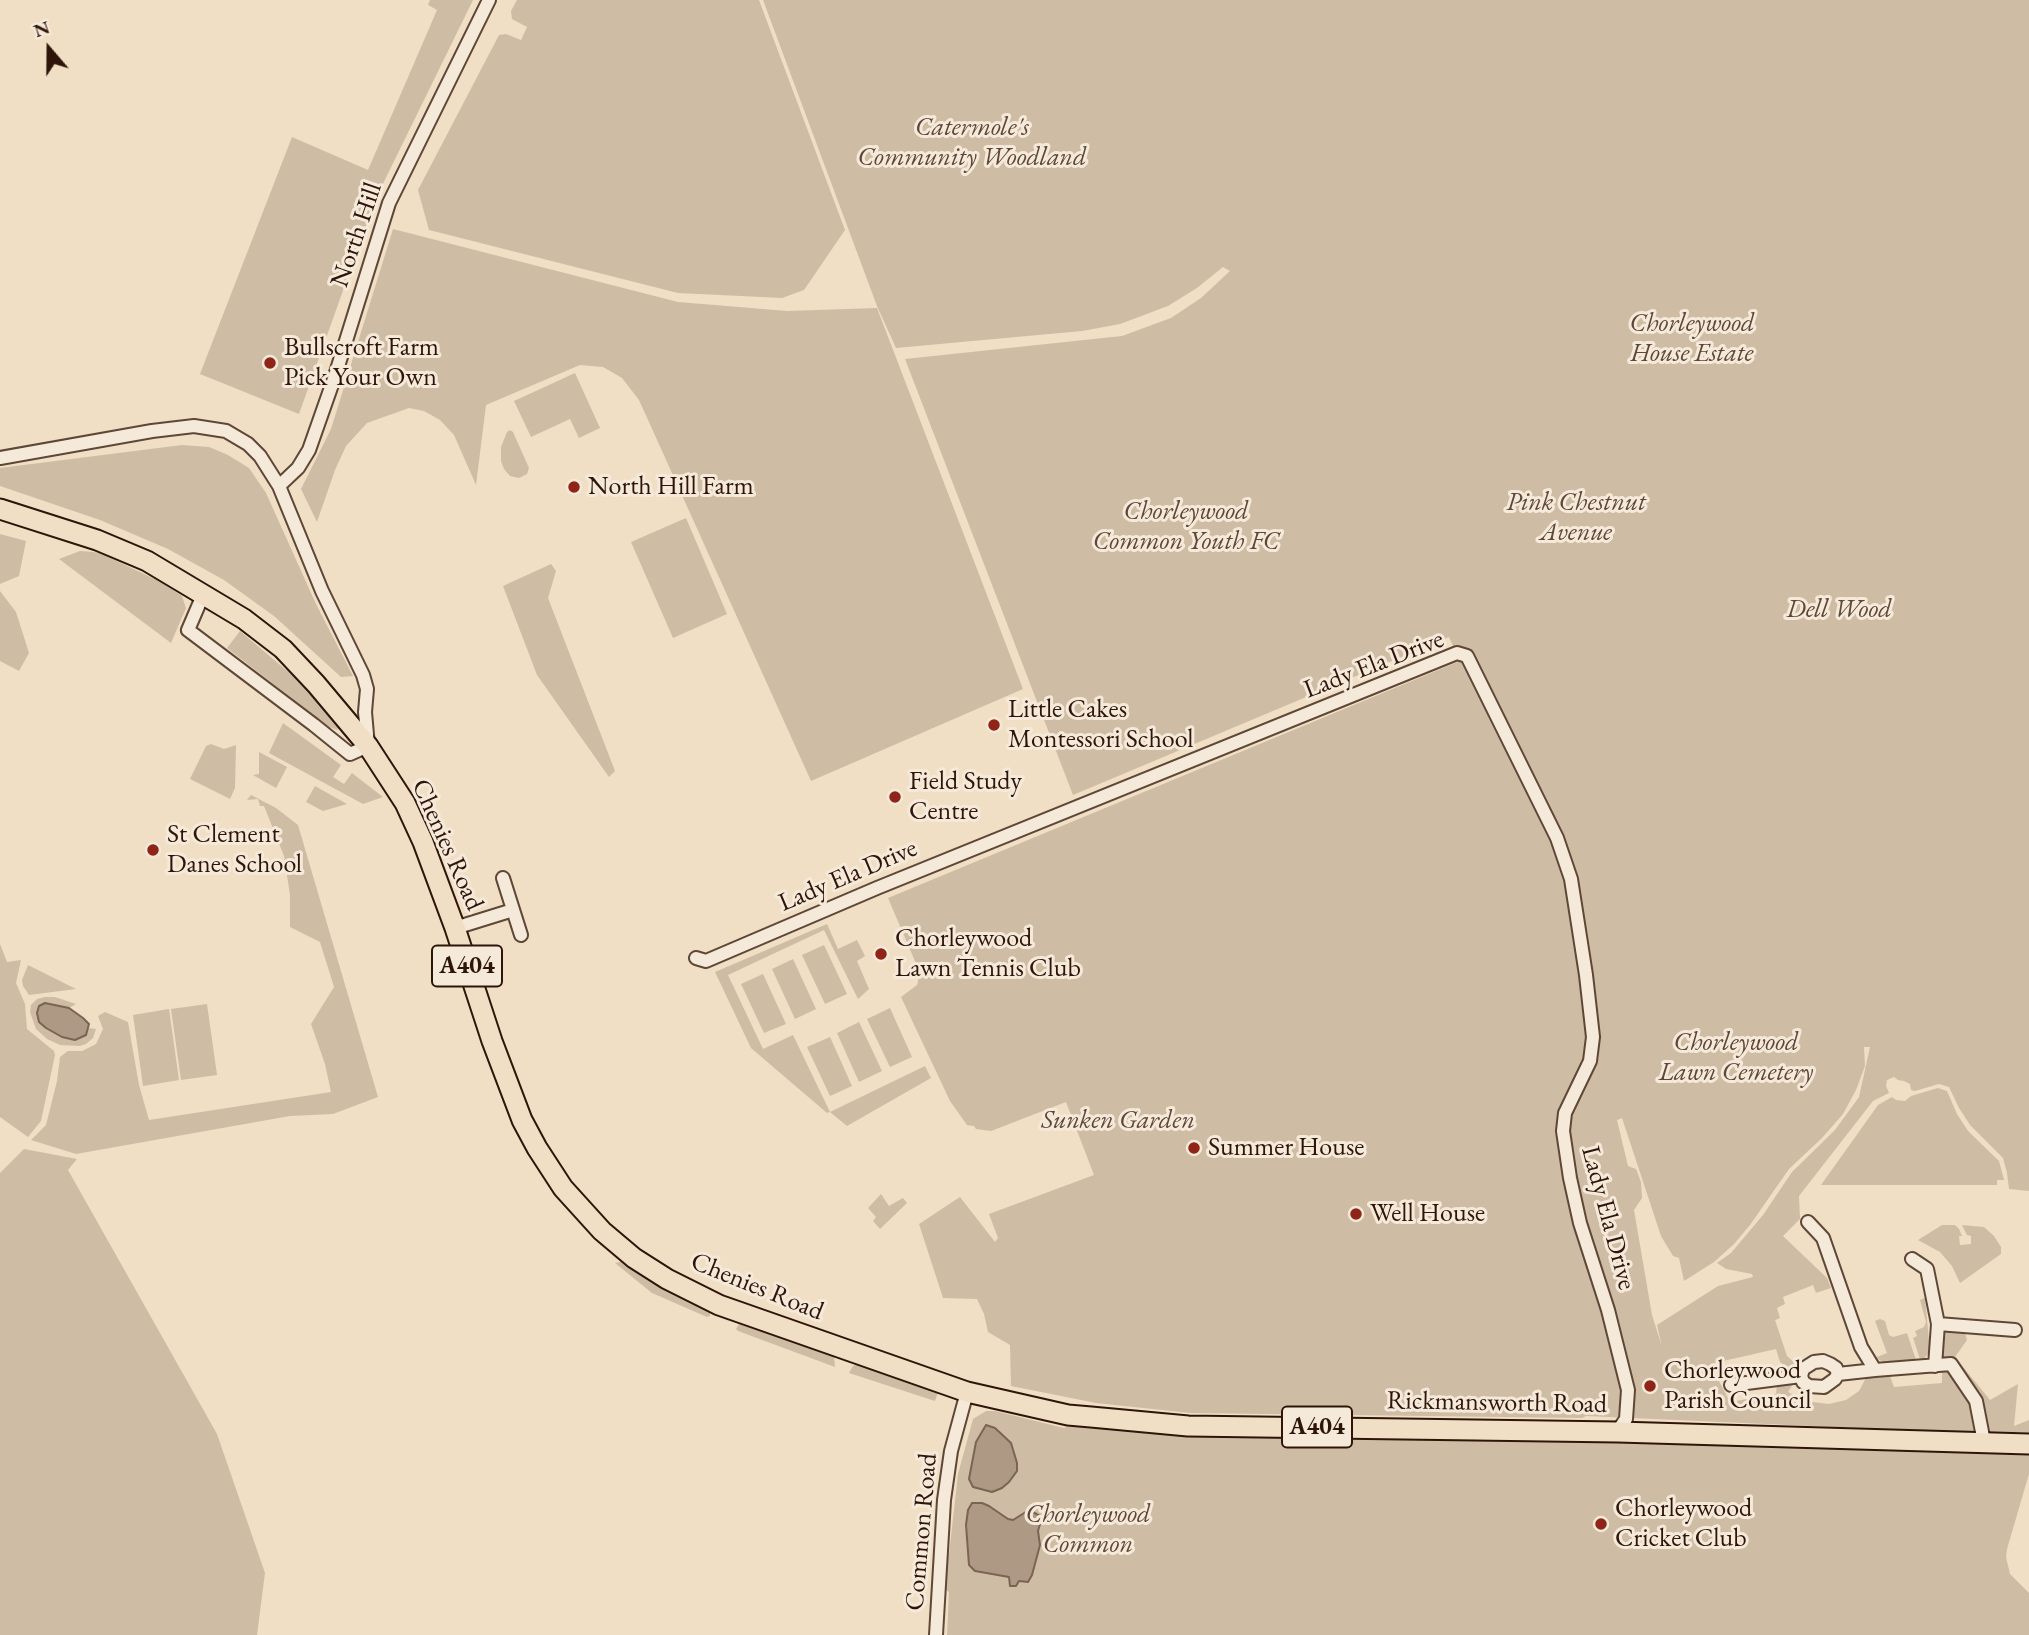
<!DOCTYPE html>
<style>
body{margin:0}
#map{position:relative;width:2029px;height:1635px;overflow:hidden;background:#f0dfc4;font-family:"EB Garamond",serif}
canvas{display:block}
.north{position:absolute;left:14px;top:14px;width:70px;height:70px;-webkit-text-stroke:5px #f5ead9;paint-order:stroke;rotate:340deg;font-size:19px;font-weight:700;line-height:28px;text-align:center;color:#2f1409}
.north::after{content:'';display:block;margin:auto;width:24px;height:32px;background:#2f1409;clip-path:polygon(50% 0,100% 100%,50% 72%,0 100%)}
</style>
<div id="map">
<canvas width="2029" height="1635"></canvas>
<div class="north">N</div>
</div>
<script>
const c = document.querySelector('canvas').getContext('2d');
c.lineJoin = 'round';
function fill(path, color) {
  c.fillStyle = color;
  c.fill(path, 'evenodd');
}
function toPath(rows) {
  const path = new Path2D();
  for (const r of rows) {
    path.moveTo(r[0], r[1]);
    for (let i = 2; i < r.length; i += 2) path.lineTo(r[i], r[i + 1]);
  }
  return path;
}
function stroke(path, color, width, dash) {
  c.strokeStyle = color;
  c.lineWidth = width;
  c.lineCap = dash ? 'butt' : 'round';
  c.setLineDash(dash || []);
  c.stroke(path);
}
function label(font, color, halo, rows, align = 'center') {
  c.font = font + ' "EB Garamond",serif';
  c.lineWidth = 6;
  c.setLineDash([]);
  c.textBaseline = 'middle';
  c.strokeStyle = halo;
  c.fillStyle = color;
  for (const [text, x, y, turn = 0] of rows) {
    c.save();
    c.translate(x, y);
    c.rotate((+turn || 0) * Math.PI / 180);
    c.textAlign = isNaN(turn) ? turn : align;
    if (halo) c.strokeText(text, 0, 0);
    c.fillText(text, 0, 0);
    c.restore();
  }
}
const green = toPath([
 [430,0,473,0,376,198,299,414,200,374,292,137,368,170,437,10,428,5],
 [517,0,759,0,845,230,804,290,782,298,678,293,429,230,418,190,499,35,506,34,521,40,527,27,512,19,511,11],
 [763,0,2029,0,2029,1191,2009,1189,2007,1173,2003,1158,1970,1125,1959,1108,1949,1087,1939,1084,1915,1091,1911,1090,1910,1084,1904,1081,1898,1080,1894,1077,1887,1080,1886,1086,1889,1093,1873,1101,1799,1196,1800,1219,1783,1236,1827,1278,1831,1288,1816,1293,1813,1285,1783,1297,1785,1304,1777,1308,1780,1318,1775,1320,1787,1356,1797,1365,1792,1371,1780,1362,1776,1349,1710,1364,1730,1402,1776,1394,1777,1385,1793,1384,1788,1392,1805,1401,1829,1404,1846,1400,1859,1391,1866,1378,1890,1376,1894,1387,1942,1383,1942,1332,1965,1333,1967,1340,1955,1357,1990,1400,2018,1384,2014,1426,2029,1420,2029,1433,2014,1432,2013,1435,1586,1416,1582,1418,1190,1413,1096,1403,1011,1386,1010,1345,988,1332,984,1314,977,1299,943,1298,919,1224,960,1197,995,1242,998,1238,989,1214,1094,1175,1066,1102,991,1131,976,1129,974,1126,967,1125,950,1101,901,997,917,985,920,973,888,898,1460,661,1449,637,1073,795,905,359,1122,336,1171,318,1201,298,1230,271,1223,267,1197,288,1168,306,1120,324,1082,331,896,348,877,306],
 [1864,1047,1870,1047,1859,1097,1835,1130,1792,1172,1763,1215,1731,1253,1717,1263,1726,1269,1752,1274,1753,1277,1718,1286,1657,1325,1662,1347,1652,1315,1634,1210,1642,1198,1641,1182,1636,1169,1628,1166,1617,1120,1622,1118,1661,1236,1673,1256,1679,1258,1684,1281,1714,1262,1734,1244,1750,1225,1789,1169,1822,1138,1843,1114,1856,1090,1865,1066],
 [393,229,678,302,787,311,877,308,1023,689,811,781,639,400,622,378,603,367,580,365,486,405,476,485,454,435,440,420,424,411,409,408,367,423,346,446,335,470,317,522,301,489,331,429],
 [575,373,600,428,579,438,570,419,531,437,514,401],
 [510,430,513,432,529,468,527,474,519,478,510,476,504,469,501,461,501,447,507,432],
 [182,445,209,447,228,455,249,468,266,493,316,604,353,676,341,677,274,616,224,580,168,549,100,520,0,486,0,468],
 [686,518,727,614,673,638,631,542],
 [0,534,26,541,19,576,0,584],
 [80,551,94,552,104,555,161,582,182,596,186,608,171,643,59,559],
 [551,564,556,571,548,598,615,771,609,777,537,675,503,586],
 [0,591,16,612,29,653,19,671,0,661],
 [240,631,299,681,337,722,338,730,329,727,227,648],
 [283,723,341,765,333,777,344,784,352,773,383,797,363,804,269,753],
 [211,744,224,749,236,745,235,788,230,799,190,779,206,746],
 [259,752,287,767,276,788,253,775,259,774],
 [315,786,347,804,323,811,306,802],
 [251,795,276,808,298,825,378,1097,333,1114,290,1116,76,1154,31,1140,46,1125,57,1081,60,1057,68,1051,82,1051,96,1044,103,1029,98,1016,105,1012,128,1022,139,1085,149,1120,331,1092,325,1064,311,1024,334,987,320,942,290,927,290,895,284,856,264,806,260,806,258,799,247,800],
 [827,924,838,949,857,940,865,956,857,961,869,989,858,999,824,930,728,975,763,1049,793,1035,830,1112,925,1066,931,1078,847,1126,830,1112,827,1113,751,1048,715,972],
 [0,944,7,962,21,960,16,983,25,1004,27,1029,54,1051,55,1055,41,1121,28,1137,0,1117],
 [824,945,847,994,825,1004,802,955],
 [793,959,816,1009,795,1019,772,969],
 [28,965,76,989,29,995,23,986,22,980],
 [763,974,786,1024,764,1033,741,984],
 [45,997,55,997,76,1004,69,1008,57,1005,88,1031,88,1028,96,1029,93,1038,86,1044,80,1046,60,1045,47,1039,36,1029,30,1012,31,1005,37,999],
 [207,1004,217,1075,181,1080,171,1009],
 [890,1008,912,1057,890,1067,867,1019],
 [169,1009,179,1080,143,1086,133,1015],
 [859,1022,882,1071,859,1082,837,1033],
 [830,1037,852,1086,830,1096,807,1047],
 [1938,1088,1947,1091,1957,1114,1968,1131,1999,1161,2004,1180,1997,1180,1997,1185,1821,1185,1878,1105,1892,1097,1896,1100,1905,1101,1911,1096],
 [24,1149,77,1159,68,1170,217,1434,265,1573,257,1635,0,1635,0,1173],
 [881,1194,889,1206,903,1198,907,1203,880,1229,873,1221,876,1217,868,1208],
 [1942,1225,1955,1225,1959,1229,1962,1236,1959,1236,1960,1245,1971,1244,1971,1236,1967,1235,1962,1225,1984,1227,1994,1236,2001,1247,2001,1254,1960,1283,1952,1266,1940,1252,1918,1240],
 [625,1261,663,1288,710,1311,710,1316,707,1317,652,1293,615,1263],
 [1925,1298,1930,1351,1924,1359,1920,1359,1913,1338,1917,1336,1915,1331,1924,1327,1926,1322,1920,1300],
 [1880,1319,1885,1321,1889,1335,1893,1337,1907,1333,1916,1360,1885,1363,1878,1359,1877,1357,1887,1353,1875,1321],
 [739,1324,834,1356,835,1367,738,1331,736,1329],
 [858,1364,938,1392,935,1401,849,1373,853,1366],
 [986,1411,995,1411,1064,1428,1073,1425,1098,1425,1756,1441,2027,1453,2029,1455,2029,1474,2007,1549,2006,1557,2010,1574,2029,1593,2029,1635,947,1635,949,1592,946,1590,947,1556,949,1554,958,1474,973,1419]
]);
const water = toPath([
 [45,1003,69,1008,83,1018,89,1024,86,1035,75,1040,62,1037,46,1028,39,1022,37,1013,39,1006,45,1003],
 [986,1425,995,1428,1011,1443,1017,1463,1017,1471,1009,1482,1002,1488,992,1492,973,1487,969,1479,976,1442,986,1425],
 [972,1503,982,1503,989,1506,1008,1519,1013,1520,1029,1510,1042,1517,1038,1531,1040,1545,1032,1575,1028,1582,1019,1581,1016,1586,1010,1586,1009,1577,975,1571,969,1565,966,1525,968,1510,972,1503]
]);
const minor = toPath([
 [0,458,152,431,194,426,226,431,248,444,260,456,279,486,322,591,363,675,367,689,365,712,368,746,350,754,314,725,188,630,203,595],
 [279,486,298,468,309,450,335,376,389,203,489,0],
 [503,878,521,935],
 [455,928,513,910],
 [696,958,706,961,877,888,1457,653,1467,656,1557,838,1571,879,1586,975,1593,1037,1590,1061,1565,1113,1563,1131,1570,1178,1580,1223,1608,1310,1628,1390,1626,1419,1617,1432],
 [1808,1222,1823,1238,1861,1347,1875,1370,1951,1364,1976,1401,1984,1442],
 [1912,1259,1927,1269,1938,1324,1935,1366],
 [1938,1324,2015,1330],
 [1823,1361,1830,1364,1836,1368,1838,1374,1835,1379,1824,1387,1809,1386,1803,1382,1801,1376,1803,1369,1814,1362,1823,1361],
 [1838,1374,1875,1370],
 [1731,1385,1801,1376],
 [936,1635,944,1500,951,1451,967,1392]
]);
const primary = toPath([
 [0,509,97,540,147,561,244,619,283,649,316,684,368,746,405,803,423,842,455,928,492,1041,522,1120,537,1148,563,1188,602,1231,634,1258,667,1279,719,1305,967,1392,1068,1415,1091,1417,1188,1426,1618,1432,2029,1444]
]);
const markers = [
 [270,363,7,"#8f2418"],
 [574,487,7,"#8f2418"],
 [994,725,7,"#8f2418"],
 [895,797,7,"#8f2418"],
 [153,850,7,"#8f2418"],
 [881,954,7,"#8f2418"],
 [1194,1148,7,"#8f2418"],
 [1356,1214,7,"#8f2418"],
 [1650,1386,7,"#8f2418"],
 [1601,1524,7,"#8f2418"]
];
const shields = [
 [467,966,70],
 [1317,1427,70]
];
const shieldNames = [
 ["A404",467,966],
 ["A404",1317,1427]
];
const parkNames = [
 ["Catermole's",972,128],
 ["Community Woodland",972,158],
 ["Chorleywood",1692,324],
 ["House Estate",1692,354],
 ["Pink Chestnut",1576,503],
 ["Avenue",1576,533],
 ["Chorleywood",1186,512],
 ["Common Youth FC",1186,542],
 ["Dell Wood",1839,610],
 ["Chorleywood",1736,1043],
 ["Lawn Cemetery",1736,1073],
 ["Sunken Garden",1118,1121],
 ["Chorleywood",1088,1515],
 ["Common",1088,1545]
];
const streetNames = [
 ["North Hill",357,235,-71],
 ["Lady Ela Drive",1374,665,-21],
 ["Chenies Road",447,845,66],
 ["Lady Ela Drive",848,876,-23],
 ["Lady Ela Drive",1608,1218,75],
 ["Chenies Road",757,1287,22],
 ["Rickmansworth Road",1497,1403,1],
 ["Common Road",922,1532,-85]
];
const poiNames = [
 ["Bullscroft Farm",284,348],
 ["Pick Your Own",284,378],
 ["North Hill Farm",588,487],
 ["Little Cakes",1008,710],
 ["Montessori School",1008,740],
 ["Field Study",909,782],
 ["Centre",909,812],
 ["St Clement",167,835],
 ["Danes School",167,865],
 ["Chorleywood",895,939],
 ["Lawn Tennis Club",895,969],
 ["Summer House",1208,1148],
 ["Well House",1370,1214],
 ["Chorleywood",1664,1371],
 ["Parish Council",1664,1401],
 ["Chorleywood",1615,1509],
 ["Cricket Club",1615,1539]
];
fill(green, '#cfbca4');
fill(water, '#ae9a84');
stroke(water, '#7b6453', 2);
stroke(minor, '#5f4738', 16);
stroke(primary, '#2f1409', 23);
stroke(minor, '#f5ead9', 12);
stroke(primary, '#f0dfc4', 19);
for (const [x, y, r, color] of markers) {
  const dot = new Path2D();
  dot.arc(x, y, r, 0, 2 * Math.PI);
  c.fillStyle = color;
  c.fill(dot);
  stroke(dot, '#f5ead9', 2.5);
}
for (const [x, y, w] of shields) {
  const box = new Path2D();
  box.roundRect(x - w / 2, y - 20.5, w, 41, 5);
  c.fillStyle = '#f5ead9';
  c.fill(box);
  stroke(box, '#2f1409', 2);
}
label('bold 24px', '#2f1409', null, shieldNames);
label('italic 26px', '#5f4638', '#f5ead9', parkNames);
label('26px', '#2f1409', '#f5ead9', streetNames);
label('26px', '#2f1409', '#f5ead9', poiNames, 'left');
</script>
